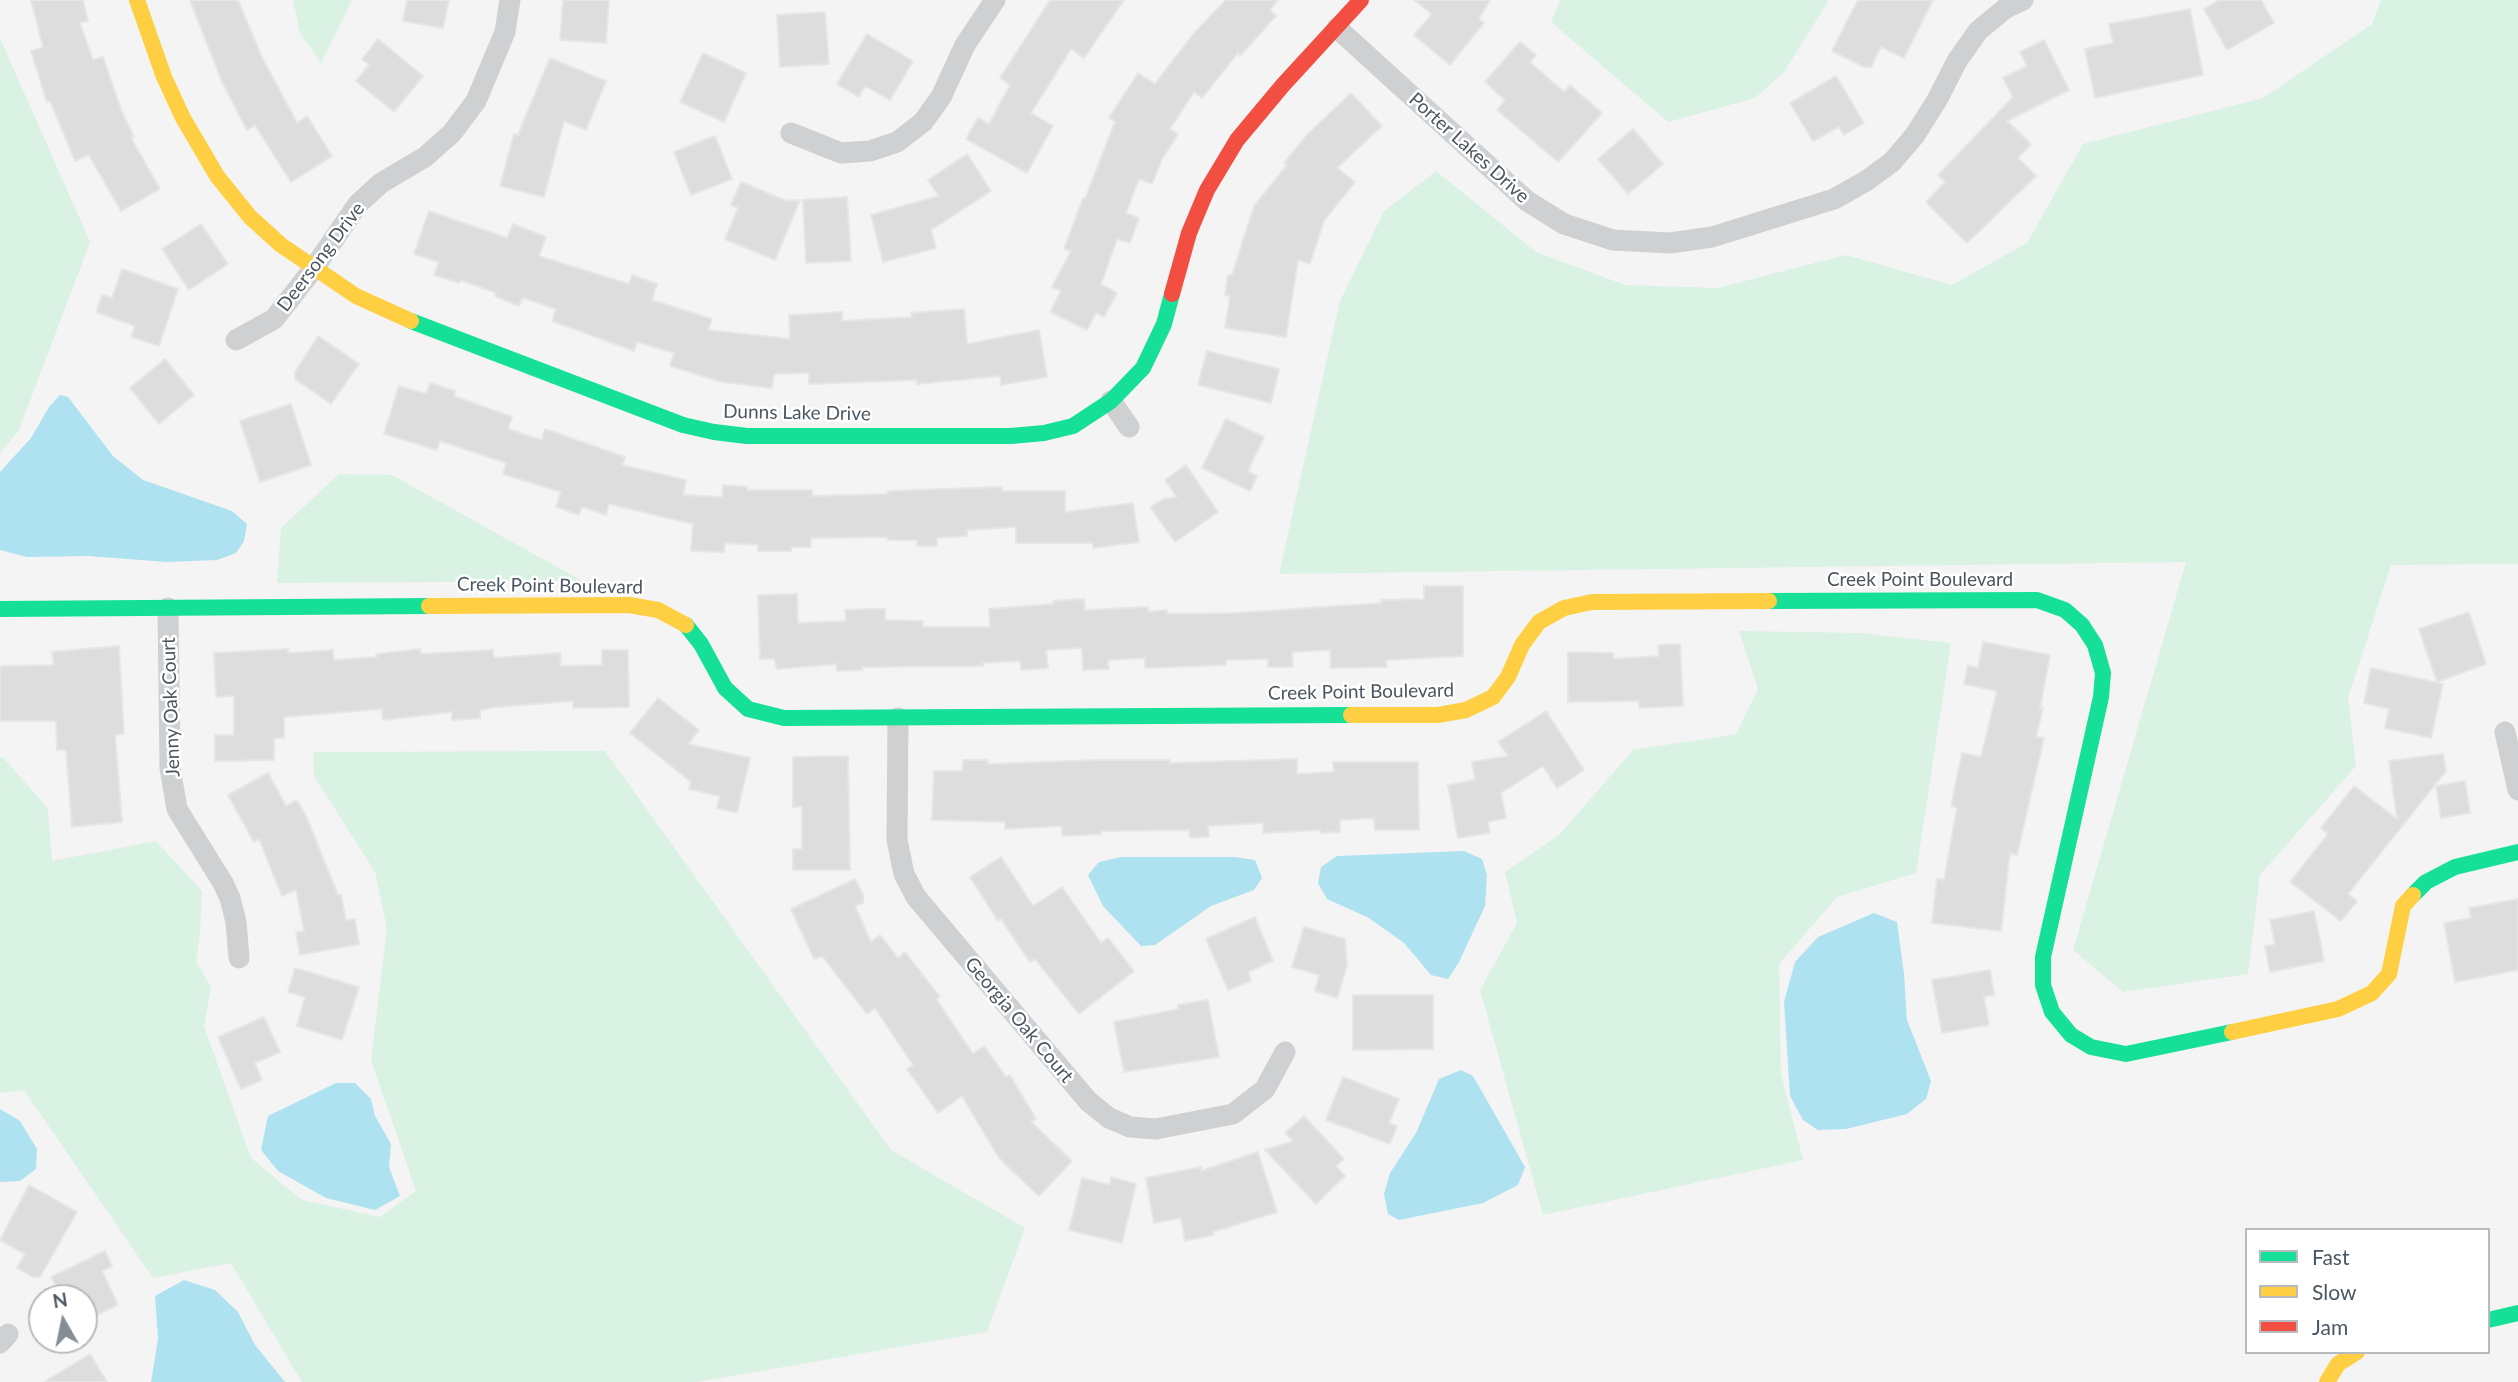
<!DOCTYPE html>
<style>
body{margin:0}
#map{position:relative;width:2518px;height:1382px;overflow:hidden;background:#f4f4f4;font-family:Lato,sans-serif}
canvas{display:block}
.legend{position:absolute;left:2245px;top:1228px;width:245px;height:126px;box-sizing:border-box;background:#fff;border:2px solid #b7bbc0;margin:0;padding:9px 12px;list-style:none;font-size:21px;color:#4a5661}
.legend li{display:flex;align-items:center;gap:14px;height:35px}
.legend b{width:35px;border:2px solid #b7bbc0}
.north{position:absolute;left:28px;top:1284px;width:70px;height:70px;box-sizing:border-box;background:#fff;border:2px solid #b7bbc0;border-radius:50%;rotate:351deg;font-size:19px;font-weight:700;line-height:28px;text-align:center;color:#4a5661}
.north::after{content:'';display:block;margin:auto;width:24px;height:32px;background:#868d94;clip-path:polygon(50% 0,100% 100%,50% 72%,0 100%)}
</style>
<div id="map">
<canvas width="2518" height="1382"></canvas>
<ul class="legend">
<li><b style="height:9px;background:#16e098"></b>Fast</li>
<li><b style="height:9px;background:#ffcf43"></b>Slow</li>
<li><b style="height:9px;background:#f24e42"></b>Jam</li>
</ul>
<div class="north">N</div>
</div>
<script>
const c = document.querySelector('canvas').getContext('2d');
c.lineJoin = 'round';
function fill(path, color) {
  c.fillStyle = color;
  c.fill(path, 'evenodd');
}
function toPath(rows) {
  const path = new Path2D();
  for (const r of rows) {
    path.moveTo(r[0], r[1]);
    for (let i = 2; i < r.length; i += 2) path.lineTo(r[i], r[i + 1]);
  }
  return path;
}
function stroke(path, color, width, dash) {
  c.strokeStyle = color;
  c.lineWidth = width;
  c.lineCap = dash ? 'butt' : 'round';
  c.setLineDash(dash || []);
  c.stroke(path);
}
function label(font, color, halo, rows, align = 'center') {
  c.font = font + ' Lato,sans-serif';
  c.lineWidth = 5;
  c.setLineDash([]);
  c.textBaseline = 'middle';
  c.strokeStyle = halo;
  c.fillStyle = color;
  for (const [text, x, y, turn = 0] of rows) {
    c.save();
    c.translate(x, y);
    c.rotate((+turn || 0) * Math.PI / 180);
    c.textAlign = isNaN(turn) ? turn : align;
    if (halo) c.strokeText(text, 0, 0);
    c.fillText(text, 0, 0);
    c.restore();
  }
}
const green = toPath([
 [293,0,352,0,321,63,300,33],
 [1560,0,1829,0,1784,72,1755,98,1668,122,1551,22],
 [2381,0,2518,0,2518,564,2391,565,2348,698,2356,766,2260,875,2248,974,2123,992,2073,950,2186,562,1279,574,1340,301,1384,211,1436,171,1536,252,1625,285,1717,288,1846,255,1952,285,2027,243,2083,144,2263,98,2372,24],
 [0,38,90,242,19,430,0,453],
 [339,474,392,475,582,581,277,583,281,528],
 [1739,631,1860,633,1951,643,1916,873,1837,897,1779,964,1781,1074,1803,1160,1543,1215,1480,990,1517,923,1505,872,1559,835,1633,750,1736,734,1758,689],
 [605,751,891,1150,1025,1228,987,1332,696,1382,302,1382,231,1263,153,1278,24,1090,0,1093,0,757,3,757,48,809,52,861,156,841,202,891,200,934,196,961,211,987,204,1026,251,1158,302,1200,380,1217,416,1191,371,1060,387,929,375,872,314,776,313,752]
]);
const water = toPath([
 [60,395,68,397,113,456,143,480,232,511,247,524,244,541,236,553,217,560,167,562,88,556,27,557,0,550,0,472,31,438,49,407],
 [1464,851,1482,859,1487,875,1485,906,1459,962,1448,979,1431,975,1404,943,1369,918,1327,899,1318,883,1321,867,1337,856],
 [1121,857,1235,857,1255,860,1262,878,1254,890,1211,906,1155,945,1141,946,1103,906,1088,875,1099,862],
 [1874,913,1897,922,1904,974,1907,1020,1931,1081,1926,1099,1907,1114,1846,1129,1818,1130,1803,1120,1790,1096,1784,1002,1795,962,1818,937],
 [1461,1070,1473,1076,1525,1167,1518,1185,1483,1203,1399,1220,1388,1214,1384,1194,1390,1173,1416,1133,1439,1079],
 [336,1083,355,1083,371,1099,375,1116,391,1144,389,1167,400,1196,375,1210,326,1198,278,1171,261,1150,268,1116],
 [0,1109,20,1121,37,1149,36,1169,20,1181,0,1182],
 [184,1280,215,1290,238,1312,255,1345,285,1382,151,1382,158,1339,155,1296]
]);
const building = toPath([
 [31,0,83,0,88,21,80,23,93,60,103,57,122,112,134,137,131,138,160,189,121,211,89,155,75,161,50,101,47,102,31,51,43,47,31,0],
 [190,0,238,0,262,57,297,123,307,116,332,156,291,182,255,125,247,130,222,82,190,0],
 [407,0,449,0,443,28,403,21,407,0],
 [563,0,609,0,606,43,560,40,563,0],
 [1050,0,1124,0,1084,58,1071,49,1031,113,1053,126,1027,173,966,139,978,118,989,124,1010,85,1000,78,1050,0],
 [1226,0,1278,0,1270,10,1276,16,1240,56,1238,53,1202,98,1194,92,1170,129,1178,134,1162,159,1152,184,1139,179,1126,213,1139,218,1130,243,1117,239,1101,284,1117,293,1104,317,1096,313,1087,330,1050,312,1061,291,1052,287,1071,251,1064,249,1083,198,1085,199,1115,122,1109,118,1138,73,1155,84,1194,33,1226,0],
 [1414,0,1490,0,1479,19,1484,23,1450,65,1414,35,1432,14,1414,0],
 [1858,0,1933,0,1904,58,1881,47,1871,67,1864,67,1832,51,1858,0],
 [2219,0,2261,0,2274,23,2227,50,2204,9,2219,0],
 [2190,9,2203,75,2095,98,2085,49,2113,43,2109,24,2190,9],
 [825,12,829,64,780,67,777,15,825,12],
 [867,34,913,61,890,100,865,86,859,97,837,84,867,34],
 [378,39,423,76,394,112,356,81,369,65,362,59,378,39],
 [2044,40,2069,90,2007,121,2031,144,2018,158,2036,176,1967,243,1926,202,1945,182,1938,175,2013,97,2003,78,2027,66,2020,52,2044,40],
 [1520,42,1536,55,1530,62,1564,92,1570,85,1602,113,1558,162,1497,110,1505,100,1485,82,1520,42],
 [703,53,746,73,724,122,680,102,703,53],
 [550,58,606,81,586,130,564,121,544,197,500,186,514,134,518,135,550,58],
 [1836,76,1864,123,1844,135,1839,127,1813,141,1790,103,1836,76],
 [1351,93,1382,126,1337,168,1355,182,1324,221,1310,264,1298,260,1286,337,1225,328,1230,296,1225,295,1228,275,1232,275,1254,206,1287,165,1284,163,1307,135,1351,93],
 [1633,129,1663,164,1628,194,1598,159,1633,129],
 [715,136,732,179,691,195,674,152,715,136],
 [967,154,991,191,931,230,936,248,883,262,871,215,939,196,928,180,967,154],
 [741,182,787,201,800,200,775,260,725,239,738,208,731,205,741,182],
 [847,197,851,261,806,263,803,200,847,197],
 [429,211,507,238,513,224,546,237,539,256,629,284,632,275,657,284,652,300,712,319,708,330,790,339,789,315,842,312,842,321,912,317,911,313,964,309,967,344,1039,330,1047,377,1001,385,1000,376,917,384,917,380,809,384,809,373,774,374,772,388,722,382,670,366,674,353,637,342,634,351,552,321,556,309,523,298,519,306,495,296,496,293,461,280,459,283,434,275,439,262,414,254,429,211],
 [201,224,228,264,189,290,162,249,201,224],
 [122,269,178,289,159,346,131,337,135,326,96,312,102,295,112,298,122,269],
 [318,336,359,364,331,404,295,379,295,372,318,336],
 [1207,351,1279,369,1271,403,1198,385,1207,351],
 [165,359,194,395,159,424,130,388,165,359],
 [430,383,455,391,454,396,512,417,508,429,542,440,545,429,625,457,622,465,686,480,683,495,722,497,723,485,747,487,747,490,812,490,812,496,888,494,888,491,1002,487,1002,491,1065,491,1065,512,1133,503,1139,542,1093,548,1093,543,1016,543,1016,527,967,530,967,536,937,538,937,546,917,546,917,540,888,540,888,537,811,538,811,547,791,547,791,551,758,551,758,545,725,543,724,552,691,551,693,524,609,504,606,515,582,507,579,515,556,507,561,492,503,474,506,463,440,441,437,450,384,434,399,386,426,394,430,383],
 [291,404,311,465,260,482,240,421,291,404],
 [1226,419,1264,437,1248,471,1257,476,1250,491,1202,468,1226,419],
 [1186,465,1218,512,1175,542,1150,507,1163,499,1177,497,1165,480,1186,465],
 [1424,586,1463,586,1463,656,1386,660,1387,667,1331,668,1330,650,1292,652,1293,667,1268,667,1268,659,1226,660,1226,665,1145,668,1145,658,1108,660,1109,669,1083,670,1082,648,1046,650,1048,668,1021,670,1020,661,983,663,983,666,862,667,862,670,837,671,836,664,777,669,774,659,760,659,758,595,797,594,798,623,846,621,845,610,866,609,885,609,885,620,923,621,923,627,990,627,989,609,1053,604,1053,601,1084,599,1085,610,1148,607,1148,612,1167,610,1167,614,1237,613,1381,603,1381,600,1424,599,1424,586],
 [2469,612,2486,664,2437,682,2419,629,2469,612],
 [1983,642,2050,655,2040,708,2043,708,2036,737,2044,738,2017,855,2010,853,2001,931,1932,923,1937,879,1944,880,1957,808,1951,806,1962,753,1981,757,1997,691,1964,684,1968,665,1978,668,1983,642],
 [1680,644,1683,706,1639,708,1639,701,1568,702,1568,652,1613,653,1613,659,1659,656,1658,645,1680,644],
 [119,646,124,734,115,735,122,822,72,827,66,750,57,750,56,721,0,721,0,666,54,665,52,652,119,646],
 [288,649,288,653,333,650,334,660,377,657,376,654,420,649,421,654,493,650,494,658,560,653,561,666,602,665,602,650,628,650,629,707,573,708,573,701,497,707,480,710,480,718,452,720,452,712,383,720,382,709,284,717,284,738,274,738,274,760,215,761,215,735,234,735,234,696,216,697,214,653,288,649],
 [2371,668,2443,684,2431,738,2385,728,2389,709,2364,703,2371,668],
 [658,698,699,730,688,744,750,758,737,813,717,808,720,796,689,789,691,782,630,733,658,698],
 [1546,711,1584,770,1557,788,1543,766,1501,793,1506,818,1488,822,1490,833,1458,838,1448,785,1475,780,1472,762,1508,756,1498,742,1546,711],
 [2443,754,2446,771,2348,894,2357,901,2341,921,2290,882,2328,834,2321,828,2354,786,2397,819,2389,761,2443,754],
 [848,756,850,870,793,870,793,849,802,849,802,806,793,807,793,757,848,756],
 [1297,759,1297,774,1334,772,1333,762,1418,762,1419,830,1375,830,1374,818,1340,820,1340,832,1321,833,1320,830,1263,833,1263,823,1208,826,1209,837,1190,838,1189,830,1101,831,1101,834,1062,836,1062,826,1005,829,1005,822,932,820,934,771,962,771,963,760,988,760,988,764,1097,760,1170,760,1170,763,1297,759],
 [268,773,286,806,297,800,306,816,338,895,341,895,346,920,355,919,359,944,300,955,296,932,304,931,296,890,282,896,259,839,254,842,228,795,268,773],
 [2465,781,2470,813,2441,818,2436,786,2465,781],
 [1001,857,1033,906,1062,887,1101,943,1108,938,1134,971,1079,1014,1035,959,1030,962,1001,919,998,921,970,877,1001,857],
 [855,879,863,895,863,903,855,906,871,942,880,935,898,958,905,952,940,997,936,999,973,1054,984,1046,1006,1077,1010,1075,1036,1119,1031,1122,1072,1161,1039,1196,999,1158,962,1096,938,1113,907,1069,913,1065,875,1008,867,1014,822,956,814,959,791,909,855,879],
 [2518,899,2518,970,2455,982,2444,923,2471,918,2469,908,2518,899],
 [2314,911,2324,961,2270,972,2265,946,2275,944,2270,920,2314,911],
 [1255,917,1273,961,1248,972,1251,981,1228,990,1206,939,1255,917],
 [1304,927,1345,939,1347,966,1337,998,1315,991,1319,975,1292,967,1304,927],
 [295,968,359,987,342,1040,297,1026,305,997,288,992,295,968],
 [1990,970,1994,995,1984,997,1989,1025,1942,1033,1932,980,1990,970],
 [1353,995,1433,995,1433,1049,1353,1050,1353,995],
 [1208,1000,1219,1057,1124,1072,1114,1022,1178,1009,1178,1005,1208,1000],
 [264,1017,280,1052,255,1063,262,1080,241,1089,218,1037,264,1017],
 [1343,1077,1399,1099,1389,1123,1397,1126,1390,1144,1326,1120,1343,1077],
 [1304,1116,1344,1159,1336,1166,1345,1176,1316,1204,1265,1150,1293,1141,1285,1133,1304,1116],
 [1258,1152,1277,1212,1213,1232,1213,1235,1185,1241,1181,1218,1154,1223,1146,1178,1201,1167,1201,1171,1258,1152],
 [1111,1177,1136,1184,1122,1243,1069,1230,1082,1178,1110,1185,1111,1177],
 [29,1185,77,1212,40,1277,33,1277,17,1268,25,1254,0,1240,29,1185],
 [105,1251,112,1266,102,1271,118,1305,84,1321,84,1298,62,1298,51,1277,105,1251],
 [90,1354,107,1382,44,1382,90,1354]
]);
const street = toPath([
 [1337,28,1527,201,1564,224,1613,240,1670,243,1712,237,1834,199,1866,181,1892,162,1915,135,1937,100,1957,61,1978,31,2006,8,2023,0],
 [791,133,841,153,870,151,897,142,923,122,941,97,965,45,995,0],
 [236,340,274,319,314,268,358,204,381,183,425,157,452,133,476,101,505,32,510,0],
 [1111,401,1129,427],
 [168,608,170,768,177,809,223,883,230,898,236,922,239,958],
 [898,718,897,840,904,874,916,897,1088,1101,1109,1118,1130,1127,1156,1129,1233,1114,1265,1089,1285,1052],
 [2505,732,2518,790],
 [0,1343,8,1334]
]);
const fast = toPath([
 [411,321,683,425,714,432,747,436,1011,436,1044,433,1073,426,1111,401,1143,368,1164,324,1172,294],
 [1769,601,2037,600,2065,610,2082,625,2095,645,2103,673,2101,697,2043,957,2043,985,2052,1012,2071,1035,2091,1047,2126,1054,2232,1032],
 [0,609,429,606],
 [686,625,701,644,725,688,748,709,784,718,1351,715],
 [2413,895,2426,882,2455,867,2518,852],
 [2488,1320,2518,1313]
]);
const slow = toPath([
 [137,0,164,77,183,118,217,176,250,217,281,245,356,296,411,321],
 [429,606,629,605,658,610,686,625],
 [1351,715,1438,715,1466,710,1493,697,1508,677,1522,645,1539,622,1564,608,1592,602,1769,601],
 [2232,1032,2338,1009,2372,993,2389,974,2403,906,2413,895],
 [2327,1382,2338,1364,2357,1352]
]);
const jam = toPath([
 [1172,294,1189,233,1207,190,1237,140,1283,85,1361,0]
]);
const streetNames = [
 ["Porter Lakes Drive",1469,148,42],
 ["Deersong Drive",321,257,-53],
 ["Dunns Lake Drive",797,413,1],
 ["Creek Point Boulevard",1920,580],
 ["Creek Point Boulevard",550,586,1],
 ["Creek Point Boulevard",1361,692,-1],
 ["Jenny Oak Court",171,707,-92],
 ["Georgia Oak Court",1019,1020,50]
];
fill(green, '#d9f2e3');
fill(water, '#aee2f0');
fill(building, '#ddddde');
stroke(building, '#e5e6e7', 2);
stroke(street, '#ced0d2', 21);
stroke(fast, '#16e098', 16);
stroke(slow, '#ffcf43', 16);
stroke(jam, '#f24e42', 16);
label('19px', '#4a5661', '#fff', streetNames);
</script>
